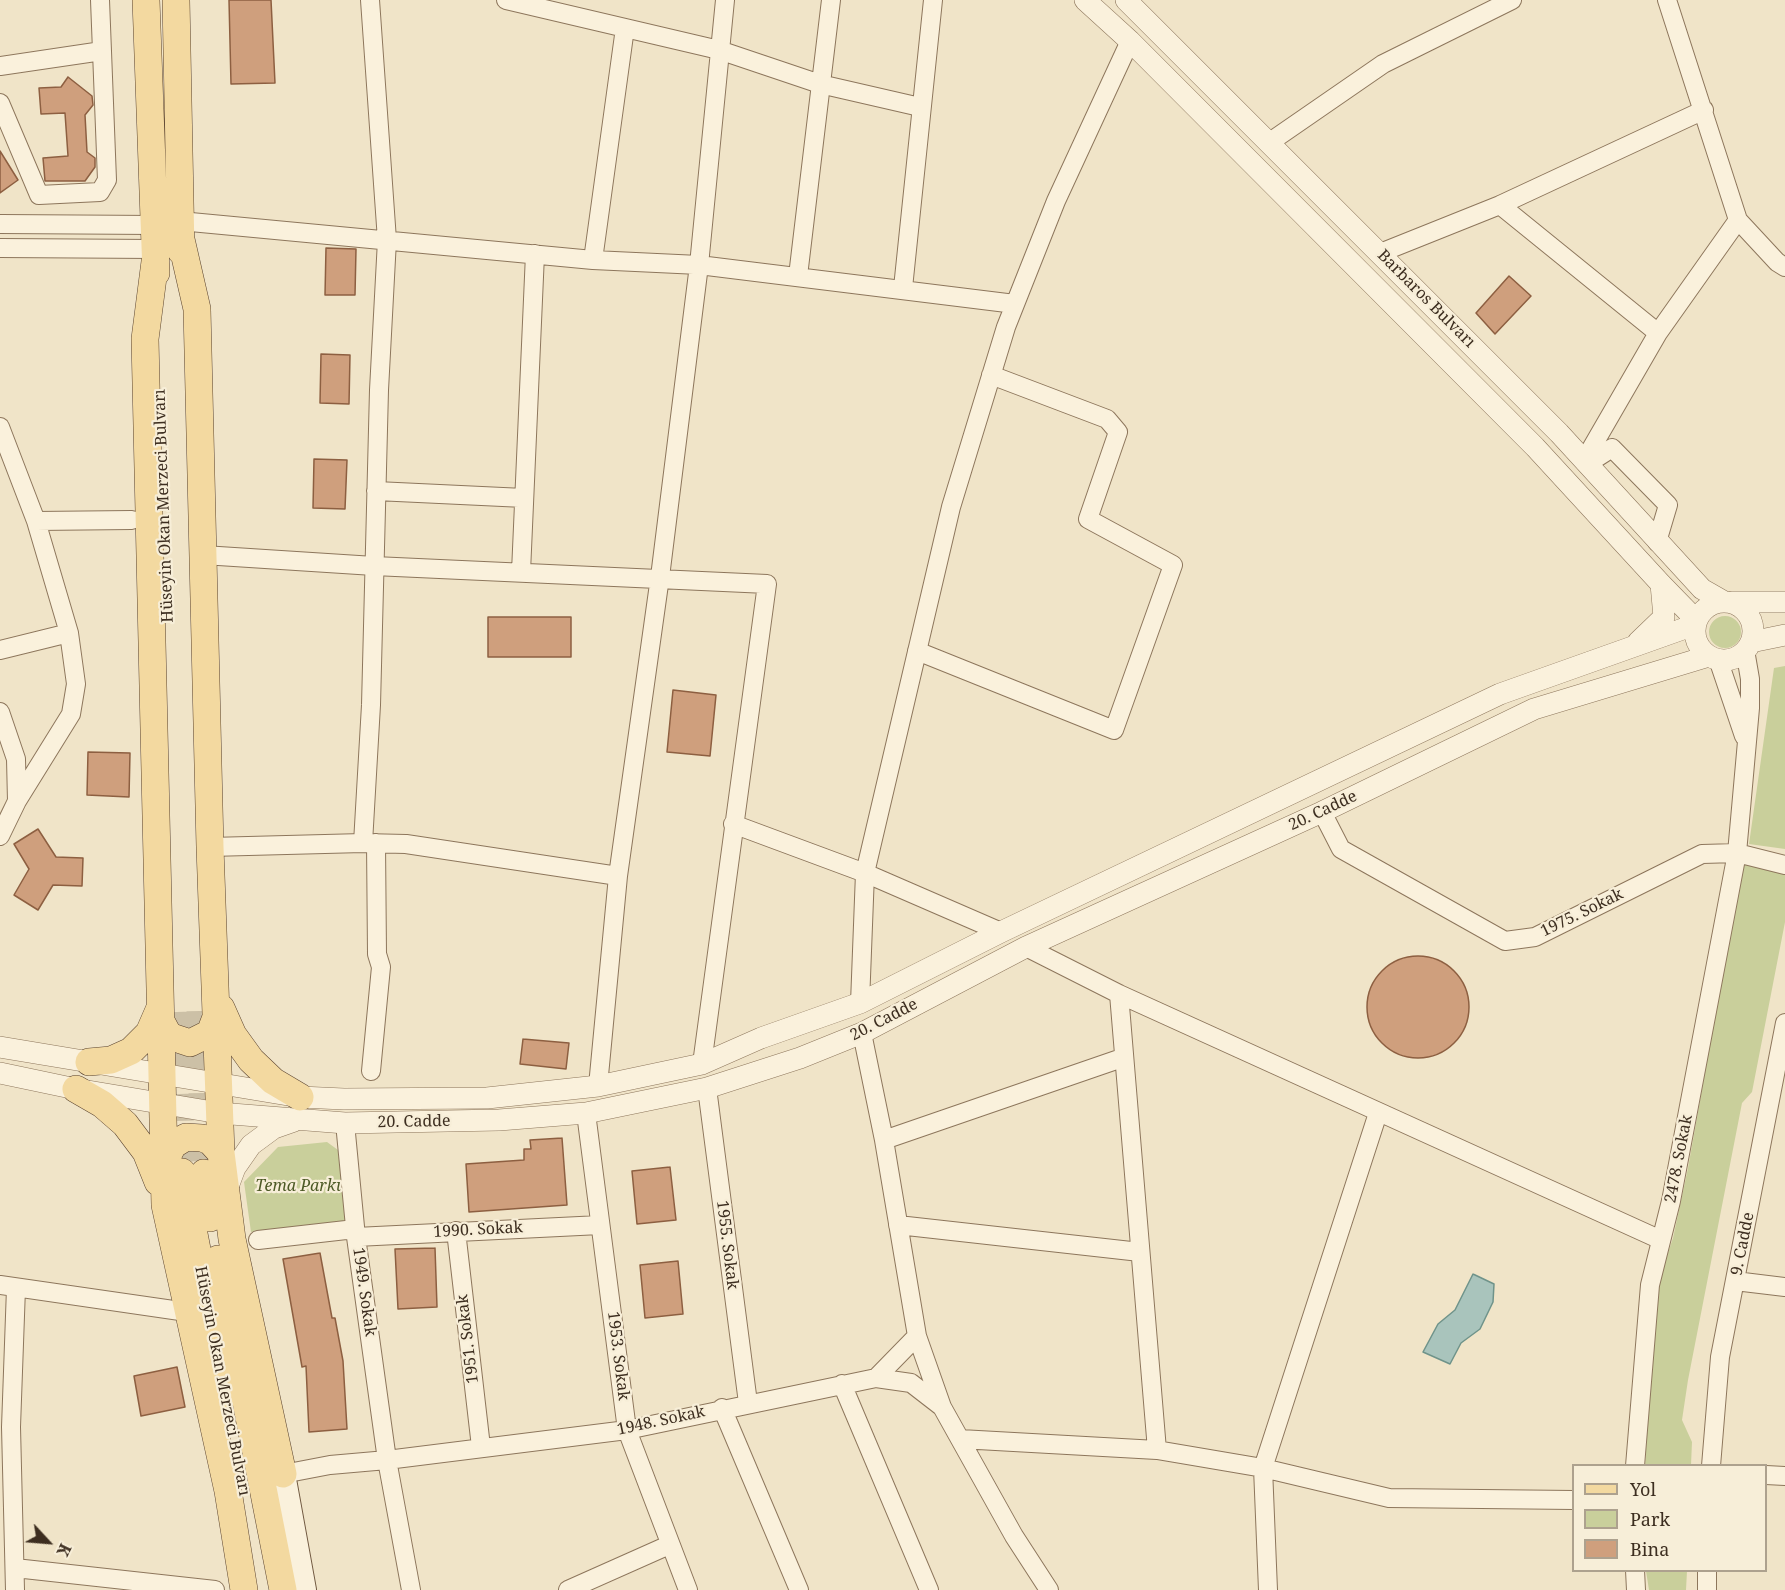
<!DOCTYPE html>
<meta charset="utf-8">
<style>
body{margin:0}
#map{position:relative;width:1785px;height:1590px;overflow:hidden;background:#f0e4c8;font-family:"Noto Serif",serif}
canvas{display:block}
.legend{position:absolute;left:1572px;top:1464px;width:195px;height:108px;box-sizing:border-box;background:#f7eed8;border:2px solid #ada18e;margin:0;padding:8px 10px;list-style:none;font-size:18px;color:#3d2e20}
.legend li{display:flex;align-items:center;gap:12px;height:30px}
.legend b{width:30px;border:2px solid #ada18e}
.north{position:absolute;left:18px;top:1512px;width:60px;height:60px;-webkit-text-stroke:4px #f7eed8;paint-order:stroke;rotate:116deg;font-size:16px;font-weight:700;line-height:24px;text-align:center;color:#3d2e20}
.north::after{content:'';display:block;margin:auto;width:21px;height:27px;background:#3d2e20;clip-path:polygon(50% 0,100% 100%,50% 72%,0 100%)}
</style>
<div id="map">
<canvas width="1785" height="1590"></canvas>
<ul class="legend">
<li><b style="height:8px;background:#f3d9a0"></b>Yol</li>
<li><b style="height:16px;background:#c9cf9b"></b>Park</li>
<li><b style="height:16px;background:#cf9f7d"></b>Bina</li>
</ul>
<div class="north">K</div>
</div>
<script>
const c = document.querySelector('canvas').getContext('2d');
c.lineJoin = 'round';
function fill(path, color) {
  c.fillStyle = color;
  c.fill(path, 'evenodd');
}
function toPath(rows) {
  const path = new Path2D();
  for (const r of rows) {
    if (r.length === 3) {
      path.moveTo(r[0] + r[2], r[1]);
      path.arc(r[0], r[1], r[2], 0, 2 * Math.PI);
      continue;
    }
    path.moveTo(r[0], r[1]);
    for (let i = 2; i < r.length; i += 2) path.lineTo(r[i], r[i + 1]);
  }
  return path;
}
function stroke(path, color, width, dash) {
  c.strokeStyle = color;
  c.lineWidth = width;
  c.lineCap = dash ? 'butt' : 'round';
  c.setLineDash(dash || []);
  c.stroke(path);
}
function label(font, color, halo, rows, align = 'center') {
  c.font = font + ' "Noto Serif",serif';
  c.lineWidth = 4.5;
  c.setLineDash([]);
  c.textBaseline = 'middle';
  c.strokeStyle = halo;
  c.fillStyle = color;
  for (const [text, x, y, turn = 0] of rows) {
    c.save();
    c.translate(x, y);
    c.rotate((+turn || 0) * Math.PI / 180);
    c.textAlign = isNaN(turn) ? turn : align;
    if (halo) c.strokeText(text, 0, 0);
    c.fillText(text, 0, 0);
    c.restore();
  }
}
const green = toPath([
 [1725,632,16],
 [1785,666,1785,849,1749,844,1774,668],
 [1742,864,1785,873,1785,922,1752,1092,1742,1103,1688,1380,1682,1420,1692,1442,1691,1465,1645,1466,1656,1288,1673,1238,1688,1168],
 [327,1142,338,1150,347,1222,251,1232,244,1182,278,1147],
 [1646,1571,1687,1571,1686,1590,1649,1590]
]);
const water = toPath([
 [1473,1274,1494,1284,1493,1302,1480,1329,1461,1343,1450,1364,1423,1352,1438,1324,1455,1310,1473,1274]
]);
const building = toPath([
 [229,0,271,0,275,83,231,84,229,0],
 [68,77,92,96,93,105,85,115,87,152,95,158,95,167,85,181,45,181,43,158,68,156,65,113,41,114,39,88,61,87,68,77],
 [0,151,18,180,0,193,0,151],
 [326,248,356,249,355,295,325,295,326,248],
 [1509,276,1531,296,1495,334,1476,313,1509,276],
 [321,354,350,355,349,404,320,403,321,354],
 [314,459,347,460,345,509,313,508,314,459],
 [488,617,571,617,571,657,488,657,488,617],
 [673,690,716,695,710,756,667,752,673,690],
 [88,752,130,753,129,797,87,795,88,752],
 [38,829,56,857,83,858,82,886,53,885,38,910,14,895,29,869,14,844,38,829],
 [1418,1007,51],
 [523,1039,569,1043,566,1069,520,1064,523,1039],
 [562,1138,567,1205,469,1212,466,1164,524,1160,524,1149,531,1149,530,1140,562,1138],
 [670,1167,676,1220,637,1224,632,1171,670,1167],
 [435,1248,437,1307,398,1309,395,1249,435,1248],
 [320,1253,332,1318,335,1318,343,1361,347,1429,309,1432,306,1366,302,1367,283,1259,320,1253],
 [678,1261,683,1314,645,1318,640,1265,678,1261],
 [177,1367,185,1407,141,1416,134,1376,177,1367]
]);
const primaryTunnel = toPath([
 [200,1011,204,1173],
 [177,1012,182,1172]
]);
const minor = toPath([
 [506,0,719,50,820,84,920,107],
 [1667,0,1738,220,1777,262,1785,267],
 [0,66,102,51],
 [0,103,39,195,100,192,107,180,100,0],
 [1270,142,1383,64,1512,0],
 [1500,205,1658,333],
 [180,221,593,260,699,265,1015,304],
 [0,224,155,225],
 [0,248,155,249],
 [1380,253,1500,205,1704,110],
 [593,260,625,28],
 [798,276,831,0],
 [903,288,933,0],
 [0,427,36,521,69,633,76,684,71,714,17,801],
 [1584,461,1658,333,1738,220],
 [1587,464,1612,448,1668,505,1657,542],
 [376,491,524,498],
 [36,521,132,520],
 [203,555,374,566,767,584,702,1064],
 [521,572,535,254],
 [0,650,69,633],
 [917,651,1114,730,1173,565,1088,519,1118,432,1107,419,991,375],
 [1718,659,1744,736],
 [0,712,16,759,17,801,0,836],
 [1322,812,1341,849,1505,941,1535,937,1702,854,1737,853,1785,865],
 [733,824,865,873,1001,932],
 [363,843,371,705,379,390,387,240,370,0],
 [210,847,363,843,406,844,618,876],
 [1026,947,1119,994,1661,1240],
 [1119,994,1157,1450],
 [860,1003,865,873,951,507,1006,327,1056,201,1130,41],
 [862,1033,884,1140,917,1336,942,1407,1014,1536,1049,1590],
 [371,1071,381,967,377,954,376,843],
 [598,1086,618,876,660,577,699,265,725,0],
 [707,1088,748,1403],
 [586,1113,627,1430,688,1590],
 [345,1123,356,1237,387,1460,411,1590],
 [884,1140,1122,1058],
 [898,1225,1140,1252],
 [456,1231,481,1447],
 [356,1237,600,1225],
 [258,1240,355,1229],
 [1735,1281,1785,1287],
 [0,1285,187,1312],
 [876,1378,911,1383,942,1407],
 [842,1384,929,1590],
 [722,1408,799,1590],
 [960,1439,1157,1450,1263,1468,1389,1498,1574,1500],
 [1635,1466,1650,1285,1671,1201,1737,853,1750,708,1750,679,1745,650],
 [1711,1466,1720,1357,1785,1023],
 [283,1474,330,1465,387,1460,627,1430,876,1378,917,1336],
 [1766,1475,1785,1476],
 [15,1568,215,1590],
 [1635,1570,1636,1590],
 [15,1590,11,1427,16,1288],
 [568,1590,669,1545],
 [1268,1590,1263,1468,1378,1113],
 [1707,1590,1707,1570]
]);
const tertiary = toPath([
 [1085,0,1130,41,1535,447,1661,584,1696,620],
 [1126,0,1559,433,1702,589,1723,601],
 [1732,602,1785,602],
 [1724,631,29],
 [1638,642,1664,617,1661,584],
 [1751,642,1785,635],
 [0,1047,300,1097,344,1099,487,1098,598,1086,702,1064,761,1038,860,1003,1001,932,1500,694,1694,625],
 [0,1073,76,1089,219,1113,345,1123,499,1120,586,1113,707,1088,800,1058,862,1033,1026,947,1322,812,1534,709,1709,656],
 [226,1192,235,1168,251,1145,274,1128,294,1121]
]);
const secondary = toPath([
 [283,1474,304,1590]
]);
const primary = toPath([
 [146,0,156,273],
 [176,0,181,251],
 [180,235,197,309,210,847,221,1153,232,1239,283,1474],
 [156,254,145,339,165,1205,228,1491,244,1590],
 [221,1008,233,1035,251,1060,273,1081,300,1097],
 [161,1021,169,1036,190,1043,210,1033,218,1012],
 [89,1062,111,1060,131,1051,149,1033,159,1010],
 [76,1089,102,1104,125,1124,146,1152,158,1182],
 [163,1165,173,1145,186,1137,202,1138,210,1141,221,1153],
 [182,1172,225,1394],
 [204,1173,210,1218],
 [218,1259,283,1590]
]);
const streetNames = [
 ["Barbaros Bulvarı",1426,299,45],
 ["Hüseyin Okan Merzeci Bulvarı",164,506,-92],
 ["20. Cadde",1323,811,-25],
 ["1975. Sokak",1582,913,-26],
 ["20. Cadde",884,1020,-27],
 ["20. Cadde",414,1122,-1],
 ["2478. Sokak",1679,1159,-79],
 ["1990. Sokak",478,1230,-3],
 ["9. Cadde",1743,1244,-79],
 ["1955. Sokak",727,1245,83],
 ["1949. Sokak",364,1292,82],
 ["1951. Sokak",468,1339,-97],
 ["1953. Sokak",618,1356,83],
 ["Hüseyin Okan Merzeci Bulvarı",222,1381,79],
 ["1948. Sokak",661,1421,-12]
];
const parkNames = [
 ["Tema Parkı",298,1186]
];
fill(green, '#c9cf9b');
fill(water, '#a9c4bc');
stroke(water, '#6f938a', 1.5);
fill(building, '#cf9f7d');
stroke(building, '#8d5f41', 1.5);
stroke(primaryTunnel, '#ccc0a6', 27, [27, 14]);
stroke(minor, '#8d765c', 20);
stroke(tertiary, '#8d765c', 22);
stroke(secondary, '#6f573f', 26);
stroke(primary, '#5b4430', 28);
stroke(minor, '#faf1dc', 18);
stroke(tertiary, '#faf1dc', 21);
stroke(secondary, '#faf1dc', 24);
stroke(primary, '#f3d9a0', 27);
label('16px', '#3d2e20', '#f7eed8', streetNames);
label('italic 16px', '#4d5a26', '#f7eed8', parkNames);
</script>
